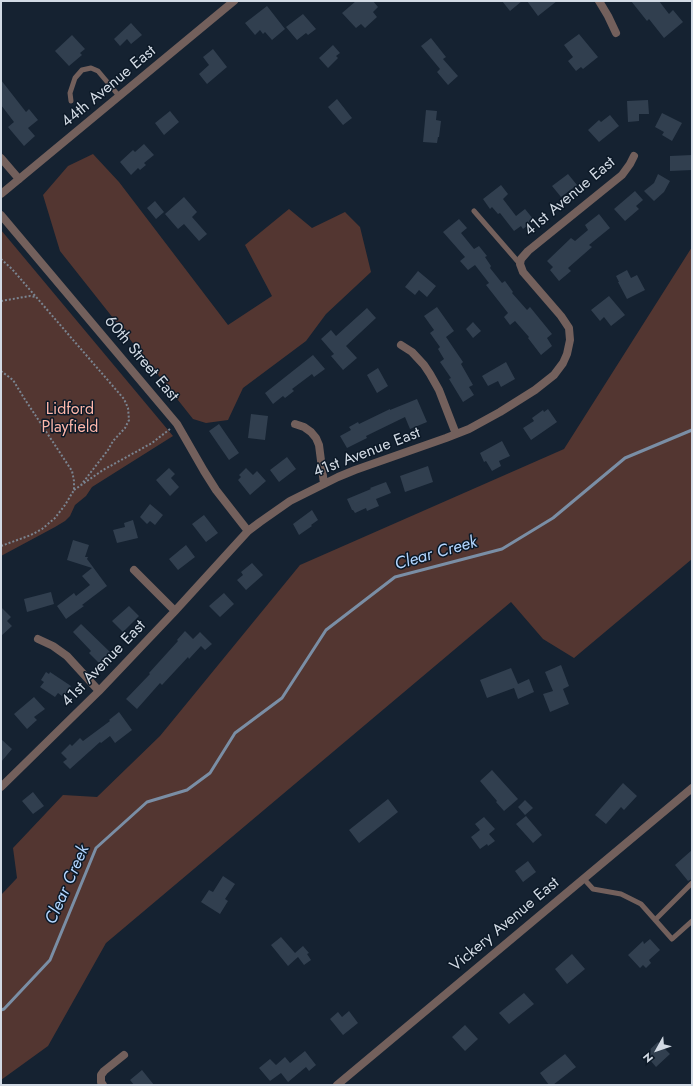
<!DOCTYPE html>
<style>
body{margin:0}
#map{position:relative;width:693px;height:1086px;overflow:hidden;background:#152231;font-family:Jost,sans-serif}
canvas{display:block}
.frame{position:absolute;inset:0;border:2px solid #d2dae4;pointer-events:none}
.north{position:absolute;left:637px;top:1030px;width:40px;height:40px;-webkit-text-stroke:3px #0c1927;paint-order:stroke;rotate:230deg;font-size:11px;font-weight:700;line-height:16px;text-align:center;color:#d2dae4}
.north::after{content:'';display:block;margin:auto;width:14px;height:18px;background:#d2dae4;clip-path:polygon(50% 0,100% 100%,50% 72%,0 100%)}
</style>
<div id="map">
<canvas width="693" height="1086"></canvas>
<div class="frame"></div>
<div class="north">N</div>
</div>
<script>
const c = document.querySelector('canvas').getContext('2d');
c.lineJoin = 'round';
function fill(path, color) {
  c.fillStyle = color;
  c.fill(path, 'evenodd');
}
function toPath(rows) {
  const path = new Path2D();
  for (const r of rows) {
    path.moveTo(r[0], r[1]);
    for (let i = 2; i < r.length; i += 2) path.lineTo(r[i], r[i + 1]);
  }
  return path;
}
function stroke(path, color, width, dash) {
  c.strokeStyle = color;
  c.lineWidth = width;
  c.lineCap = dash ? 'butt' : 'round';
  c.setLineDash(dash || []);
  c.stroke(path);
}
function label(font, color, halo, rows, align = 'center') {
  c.font = font + ' Jost,sans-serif';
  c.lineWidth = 3;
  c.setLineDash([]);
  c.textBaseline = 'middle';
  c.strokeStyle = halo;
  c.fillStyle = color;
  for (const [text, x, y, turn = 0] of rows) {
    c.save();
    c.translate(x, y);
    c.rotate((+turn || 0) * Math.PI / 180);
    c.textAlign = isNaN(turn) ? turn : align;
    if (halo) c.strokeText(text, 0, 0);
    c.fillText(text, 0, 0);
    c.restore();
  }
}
const green = toPath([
 [93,154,119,182,228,325,272,296,245,245,289,209,312,228,345,212,360,227,371,272,326,314,306,341,243,388,228,420,206,423,193,419,60,251,43,195,68,166],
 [1,230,173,436,92,487,86,496,75,505,70,516,65,521,55,527,1,556],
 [692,247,692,559,574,658,543,639,511,602,106,943,48,1046,1,1080,1,895,17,878,13,848,63,795,97,797,160,736,300,565,564,449]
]);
const stream = toPath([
 [1,1010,4,1009,50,960,96,848,147,802,187,790,210,773,235,733,282,698,326,630,395,577,502,549,553,518,625,458,692,430]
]);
const building = toPath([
 [356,1,373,1,378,7,373,12,377,17,365,28,361,24,356,28,342,13],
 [502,1,522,1,510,11],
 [527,1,557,1,538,16],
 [631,1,659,1,669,14,673,10,683,22,664,38,649,19,647,21],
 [267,6,285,29,272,40,265,32,263,34,260,30,255,35,245,23],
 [303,14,316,29,308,35,306,33,297,40,286,27],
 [131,23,142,35,131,44,127,39,120,46,114,39],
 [579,34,598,57,583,69,581,67,576,71,568,61,573,57,564,45],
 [72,35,85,49,80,53,82,55,69,66,55,51],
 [431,38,446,57,443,59,458,76,448,85,437,72,440,69,421,46],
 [333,45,340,53,336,56,338,58,328,68,319,58],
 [213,49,227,67,207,84,199,74,209,65,203,57],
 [1,80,26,112,29,109,38,120,28,128,35,136,24,146,8,127,14,122,1,105],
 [337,99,352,118,343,125,328,107],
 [648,100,649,114,639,114,639,121,628,122,627,101],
 [426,110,437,111,436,120,441,121,439,137,438,137,437,143,423,142],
 [170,111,179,122,164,135,155,123],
 [662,113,682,123,672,141,662,135,664,132,655,127],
 [610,115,619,126,599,142,588,130,599,120,601,122],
 [144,144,154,155,144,163,146,165,140,170,138,168,131,175,120,162,133,150,135,152],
 [692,155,692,170,670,171,670,156],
 [568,174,577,185,561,197,552,186],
 [658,174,670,181,664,192,654,201,644,191,654,183],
 [501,185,508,194,503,199,516,216,525,209,534,220,523,229,521,226,514,231,500,213,498,214,492,207,490,209,483,199],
 [635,191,643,200,636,206,639,209,625,221,614,209],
 [184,197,197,212,192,217,207,234,199,241,184,224,178,229,165,214],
 [155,201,164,212,156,219,147,208],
 [599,214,610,228,589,245,592,247,568,268,571,271,559,281,550,270,553,267,547,261,571,238,575,241,588,230,585,225],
 [459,219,467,228,461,233,474,249,479,246,487,256,485,257,491,266,490,268,502,283,505,281,513,292,512,293,527,310,530,307,552,334,547,338,552,346,541,355,528,338,529,337,515,321,510,325,504,317,508,313,486,285,489,283,475,265,468,270,460,261,465,257,443,232],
 [627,270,631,278,637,275,645,290,627,299,618,282,619,282,616,276],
 [418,271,436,286,427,297,419,290,415,295,405,287],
 [609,296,625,315,611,326,604,317,600,321,591,310],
 [437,307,454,331,446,337,463,362,461,364,473,385,469,387,474,395,463,402,449,379,451,378,440,362,444,359,438,349,440,347,430,333,434,330,424,316],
 [367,308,376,318,346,346,357,358,343,370,331,356,334,354,321,339,331,330,336,336],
 [473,322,481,331,473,338,466,329],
 [313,355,325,369,314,377,312,374,292,389,294,391,285,398,283,396,273,404,265,393],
 [506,362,515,379,501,387,498,381,488,386,482,376],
 [378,368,388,386,377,393,367,375],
 [417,399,427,422,410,429,405,417,366,436,367,438,347,448,340,436,351,430,349,427,358,422,359,424,390,409,390,410],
 [548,409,557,422,531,440,523,428,534,421,532,418,543,410,544,412],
 [251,414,268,416,265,440,248,438],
 [219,424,239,453,229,460,209,431],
 [502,441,510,456,499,461,501,466,492,471,486,461,484,462,480,453],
 [287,457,296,469,279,482,270,470],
 [428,466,433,482,405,492,400,476],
 [169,468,175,474,171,478,179,487,170,496,156,480],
 [246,468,253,475,257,471,266,481,250,495,238,480,241,477,239,475],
 [386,482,391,493,376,499,379,506,367,511,366,508,355,513,353,510,352,510,347,499,371,489,370,488],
 [150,504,163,515,155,525,150,521,147,524,140,517],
 [312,510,318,520,311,525,312,526,299,535,293,524],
 [204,515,218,533,206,542,192,524],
 [133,520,138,538,117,543,113,530,125,527,124,523],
 [73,540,89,545,85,557,88,557,87,559,107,586,82,605,84,606,66,619,57,606,74,593,76,596,90,585,82,576,92,568,67,560],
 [186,545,195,557,178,570,169,559],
 [252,563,263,575,246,590,237,580,243,575,241,572],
 [51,592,54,604,27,612,24,599],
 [224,593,234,604,220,617,209,606],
 [129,606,139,616,123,632,112,621],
 [1,607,11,617,7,621,12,626,1,636],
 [81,624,110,652,99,663,89,653,91,651,73,632],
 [185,631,193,639,200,632,212,644,205,650,201,646,189,659,188,657,162,685,160,683,137,709,126,699,150,674,149,673,178,641,177,640],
 [561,665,569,686,563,689,569,704,550,712,543,694,553,691,545,672],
 [511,668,518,684,529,679,534,692,518,699,514,688,487,698,480,680],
 [46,672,49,674,50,672,71,686,65,695,64,694,62,696,58,693,55,697,40,687,44,682,41,680],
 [34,697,45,709,34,717,37,720,27,729,14,714],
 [119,712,132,730,115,743,110,736,101,743,100,742,70,769,63,762,67,759,61,753,70,744,72,746,80,738,83,741,110,721,109,720],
 [1,739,12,749,1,762],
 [492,770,518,799,504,811,496,802,497,801,480,781],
 [623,783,637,796,624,810,621,807,606,824,595,815],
 [33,792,44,806,33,814,22,801],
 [388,799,398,812,359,843,349,830],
 [525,800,533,808,525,815,518,807],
 [526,816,542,835,533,843,516,824],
 [484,817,495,829,489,834,495,841,488,846,487,844,480,849,471,837,480,830,475,824],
 [692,850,692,879,688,881,675,865],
 [528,861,536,872,523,882,515,871],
 [223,876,235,884,225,899,228,901,220,914,201,902,209,890,213,892],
 [281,937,295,953,303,946,309,953,307,954,311,960,304,965,298,957,288,966,271,945],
 [650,939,660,950,649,960,651,963,646,968,643,965,640,968,628,955,643,941,644,944],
 [572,954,585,969,567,984,555,969],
 [524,993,534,1004,509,1024,499,1013],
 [349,1011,358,1023,343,1035,330,1019,338,1012,342,1017],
 [465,1025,478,1039,465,1051,452,1037],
 [658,1042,670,1054,656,1067,645,1054],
 [305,1051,316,1065,309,1071,306,1067,288,1082,281,1073,270,1081,259,1068,270,1059,276,1065,285,1057,290,1063],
 [565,1054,576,1067,553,1085,549,1085,540,1073],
 [142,1070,154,1085,134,1085,130,1080]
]);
const path = toPath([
 [1,259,12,269,124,399,128,408,129,420,125,428,113,441,108,450,81,485],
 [1,301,30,296,36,297],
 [1,371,13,380,24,398,72,471,74,481,74,490,65,505,55,518,42,529,31,535,1,546],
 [74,490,103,470,152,443,170,429]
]);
const service = toPath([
 [71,101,70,93,75,78,82,70,91,68,98,71,119,96],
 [474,211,520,264],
 [583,878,593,889,621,894,641,904,672,939,692,921],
 [655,920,692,883]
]);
const minor = toPath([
 [599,1,608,16,616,33],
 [1,158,19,179],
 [1,215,177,424,204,471,216,490,248,531],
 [401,345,412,352,424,365,430,374,439,390,456,434],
 [295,424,304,427,311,432,316,438,319,445,324,484],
 [134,570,175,611],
 [38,639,53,646,67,656,99,691],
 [1,787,99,691,175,611,248,531,260,522,290,501,338,477,355,470,446,438,469,429,500,412,535,390,554,375,563,363,567,354,570,340,569,328,561,316,523,272,520,264,521,259,528,251,622,175,630,164,634,156],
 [103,1085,101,1082,101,1075,104,1071,124,1055]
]);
const tertiary = toPath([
 [1,194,234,1],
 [337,1085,692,788]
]);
const streetNames = [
 ["44th Avenue East",109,87,-40],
 ["41st Avenue East",570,197,-40],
 ["60th Street East",141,359,50],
 ["41st Avenue East",367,453,-21],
 ["41st Avenue East",104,664,-46],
 ["Vickery Avenue East",505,925,-40]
];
const parkNames = [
 ["Lidford",70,410],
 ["Playfield",70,428]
];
const waterNames = [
 ["Clear Creek",436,554,-16],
 ["Clear Creek",68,885,-66]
];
fill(green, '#533631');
stroke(stream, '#7a8ea5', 3);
fill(building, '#313f4f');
stroke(path, '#7a8490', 2, [2, 2]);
stroke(service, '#73605c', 5);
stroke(minor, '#73605c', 8);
stroke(tertiary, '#73605c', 8);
label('16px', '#d2dae4', '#0c1927', streetNames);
label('16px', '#feb7aa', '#0c1927', parkNames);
label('italic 17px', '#b3d6ff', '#0c1927', waterNames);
</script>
